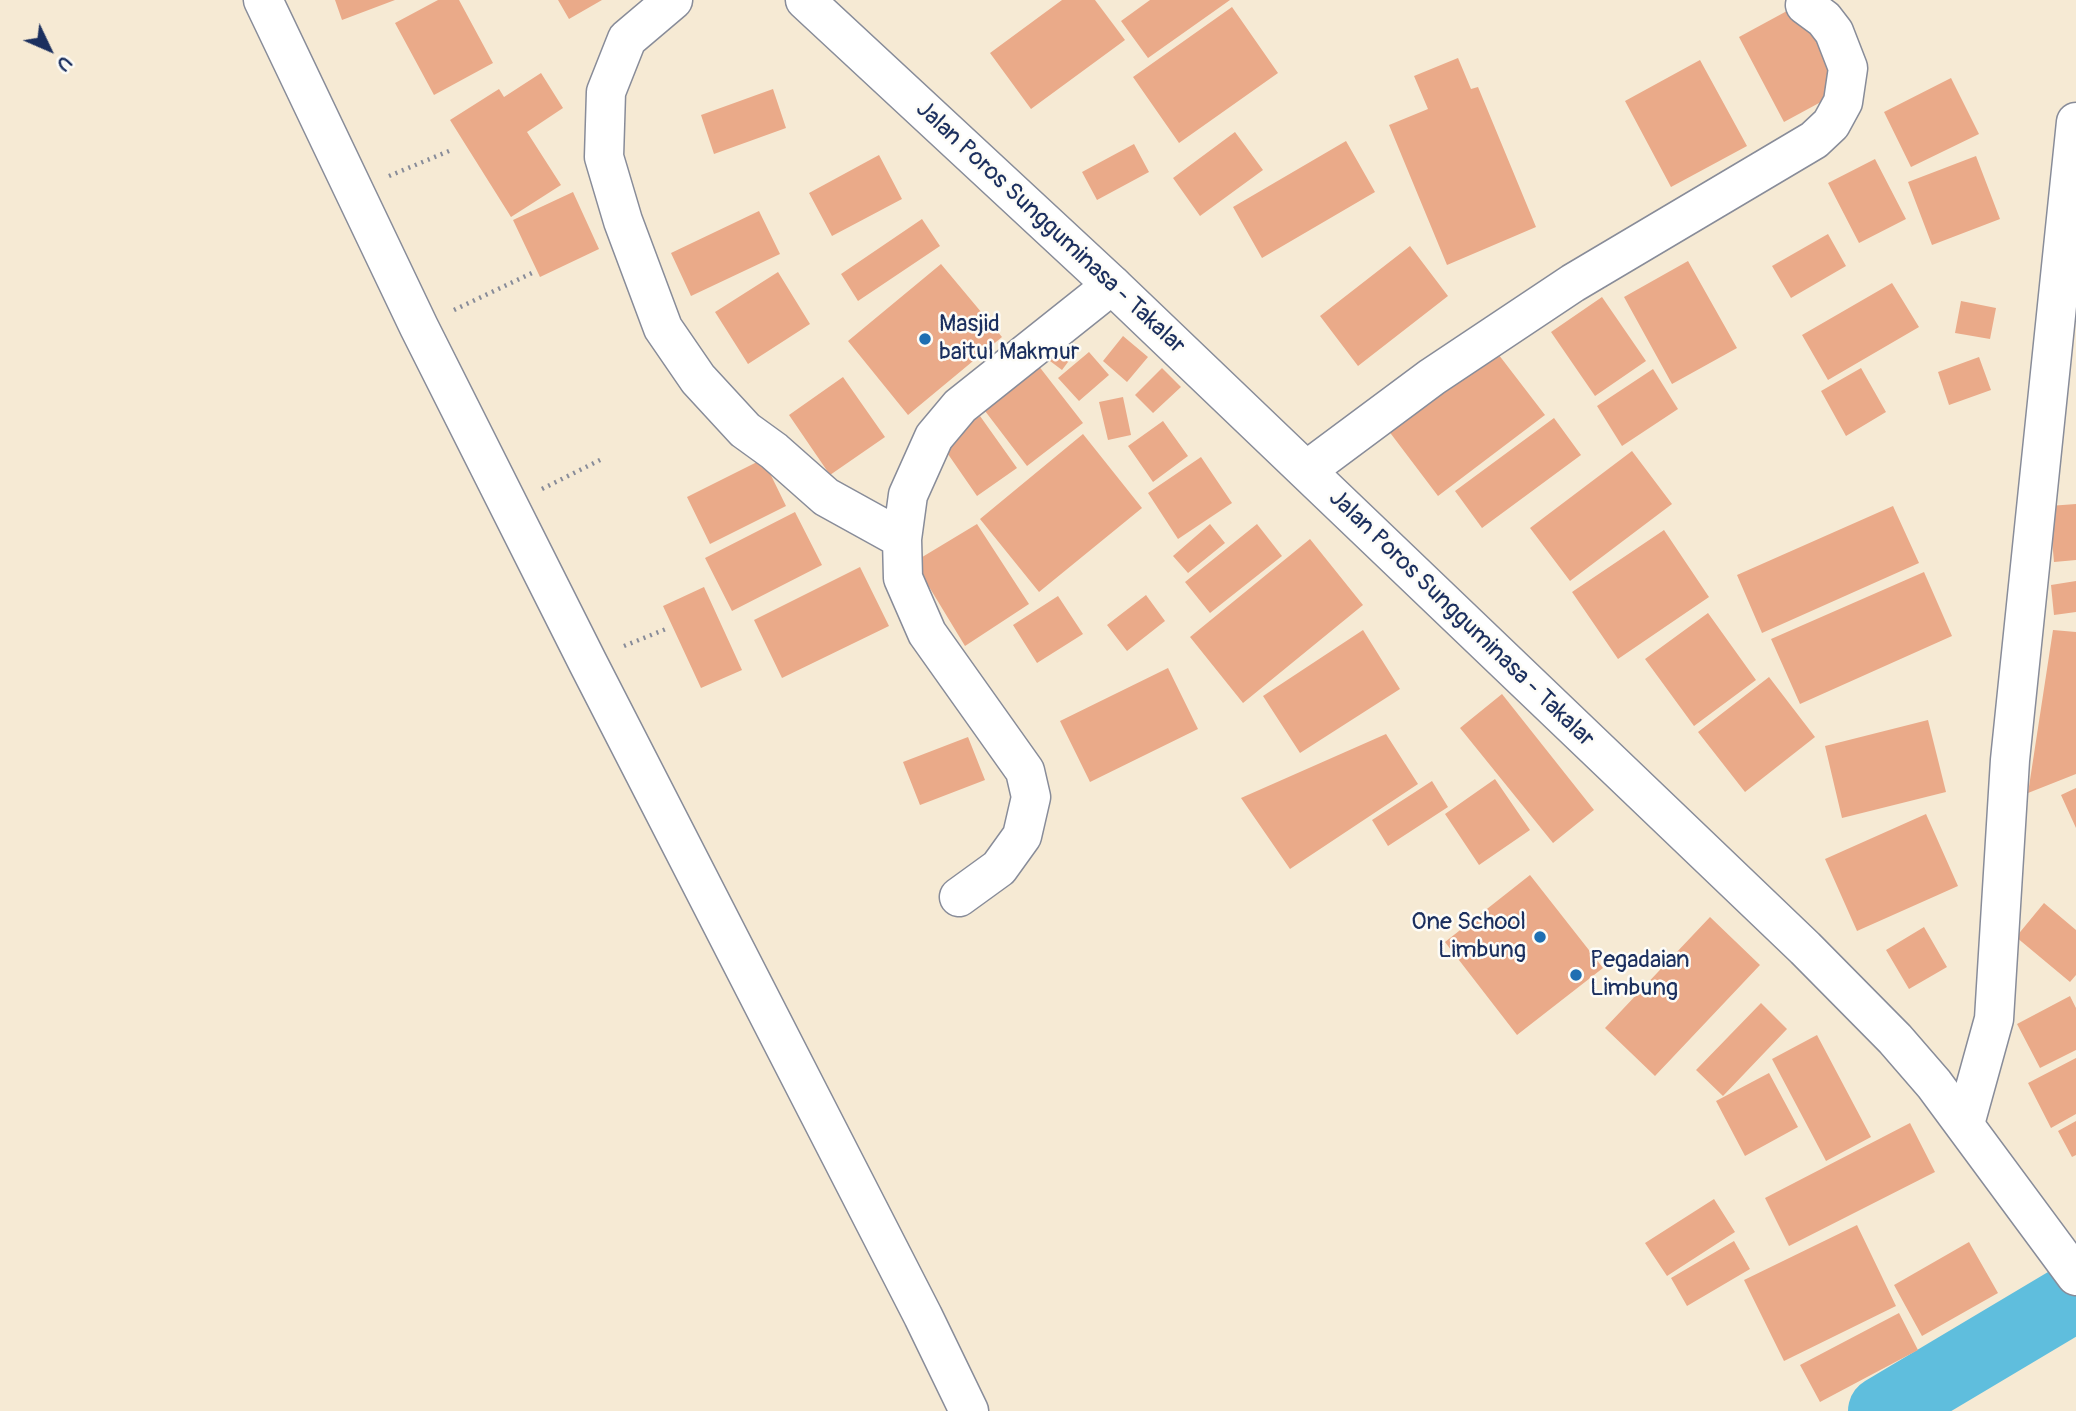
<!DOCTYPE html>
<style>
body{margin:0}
#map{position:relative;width:2076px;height:1411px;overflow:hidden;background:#f6ead4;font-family:Pangolin,sans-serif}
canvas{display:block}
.north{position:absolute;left:14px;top:14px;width:70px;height:70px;-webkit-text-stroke:5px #fdfcf7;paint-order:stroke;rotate:134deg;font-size:19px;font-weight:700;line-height:28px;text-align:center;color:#1b2f5e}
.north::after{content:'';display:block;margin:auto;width:24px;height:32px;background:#1b2f5e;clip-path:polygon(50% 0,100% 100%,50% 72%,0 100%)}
</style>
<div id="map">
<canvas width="2076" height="1411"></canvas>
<div class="north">U</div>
</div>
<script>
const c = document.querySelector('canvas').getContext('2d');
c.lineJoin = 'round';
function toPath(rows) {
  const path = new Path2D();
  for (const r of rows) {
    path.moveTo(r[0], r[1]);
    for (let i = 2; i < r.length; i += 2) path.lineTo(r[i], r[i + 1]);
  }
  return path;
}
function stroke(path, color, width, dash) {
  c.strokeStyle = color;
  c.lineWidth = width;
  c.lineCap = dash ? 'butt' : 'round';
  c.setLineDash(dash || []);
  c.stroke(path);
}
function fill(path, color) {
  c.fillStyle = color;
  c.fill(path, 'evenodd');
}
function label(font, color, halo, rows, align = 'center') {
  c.font = font + ' Pangolin,sans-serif';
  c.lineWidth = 5;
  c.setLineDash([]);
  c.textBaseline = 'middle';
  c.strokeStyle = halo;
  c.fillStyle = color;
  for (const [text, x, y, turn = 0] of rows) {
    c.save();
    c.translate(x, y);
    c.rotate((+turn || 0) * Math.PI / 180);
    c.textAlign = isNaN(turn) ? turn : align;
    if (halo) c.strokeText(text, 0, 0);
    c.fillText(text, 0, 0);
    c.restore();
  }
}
const river = toPath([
 [1883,1411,2076,1296]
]);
const building = toPath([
 [335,0,395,0,342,20],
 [438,0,459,0,493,63,434,95,395,23],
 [558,0,602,0,569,19],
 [1062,0,1095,0,1125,40,1031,109,990,53],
 [1150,0,1230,0,1148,58,1121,21],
 [1798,5,1843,90,1784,122,1739,37],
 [1232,7,1278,73,1179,143,1133,77],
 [1458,58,1471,89,1478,87,1536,227,1447,265,1389,125,1428,109,1414,76],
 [1700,60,1747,146,1671,187,1625,101],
 [541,73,563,108,527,132,561,185,511,217,450,120,499,89,504,97],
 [1951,78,1979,134,1911,167,1884,112],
 [773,89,786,128,714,154,701,115],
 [1235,132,1263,170,1200,216,1173,178],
 [1346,141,1375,192,1262,258,1233,207],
 [1134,144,1149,172,1097,200,1082,172],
 [879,155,902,199,832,236,809,193],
 [1976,156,2000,219,1932,245,1908,182],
 [1875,159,1906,219,1859,243,1828,183],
 [573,192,599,249,540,277,513,220],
 [759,211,780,254,691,296,671,253],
 [922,219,940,246,858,301,841,274],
 [1828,234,1846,266,1791,298,1772,266],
 [1410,246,1448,296,1358,366,1320,316],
 [1688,261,1737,348,1672,384,1624,297],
 [941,264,1002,337,908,415,848,341],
 [778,272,810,324,748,364,715,312],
 [1892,283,1919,327,1828,380,1802,335],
 [1602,297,1646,361,1595,396,1551,332],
 [1961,301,1996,308,1990,339,1955,333],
 [1123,336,1148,357,1127,382,1103,361],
 [1060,338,1077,350,1062,370,1046,358],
 [1492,346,1545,415,1438,496,1385,426],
 [1089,352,1109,375,1079,401,1058,378],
 [1979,357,1991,390,1949,405,1938,372],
 [1038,365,1083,423,1027,466,982,407],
 [1162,368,1181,387,1153,413,1135,395],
 [1861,368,1886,412,1846,436,1821,391],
 [1653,369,1678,409,1622,446,1597,406],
 [843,377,885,437,830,475,789,415],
 [1123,397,1131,435,1108,440,1099,402],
 [980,416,1017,468,977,496,941,444],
 [1554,418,1581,455,1482,528,1455,491],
 [1163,421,1188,456,1153,482,1128,446],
 [1083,434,1142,508,1039,592,980,519],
 [1632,451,1672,504,1570,581,1530,528],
 [1201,457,1232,503,1178,539,1148,493],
 [763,459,786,506,710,544,687,497],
 [2076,504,2076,560,2054,562,2049,506],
 [1893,506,1919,563,1762,633,1737,575],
 [795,512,822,565,732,611,705,558],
 [977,524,1029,604,965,646,914,562],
 [1210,524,1225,543,1188,573,1173,556],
 [1257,524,1282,556,1210,613,1185,582],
 [1664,530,1709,597,1618,659,1572,592],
 [1310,539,1363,605,1243,703,1190,637],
 [860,567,889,626,782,678,754,620],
 [1924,572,1952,636,1800,704,1771,639],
 [2076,581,2076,612,2054,615,2051,585],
 [704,587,742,670,701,688,663,606],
 [1146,595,1165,621,1127,651,1107,625],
 [1058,596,1083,634,1037,663,1013,625],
 [1708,613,1756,680,1694,726,1645,659],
 [1363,630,1400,689,1300,753,1263,696],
 [2053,630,2076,632,2076,774,2028,793],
 [1168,668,1198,729,1090,782,1060,721],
 [1769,677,1815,737,1745,792,1698,732],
 [1502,694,1594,810,1553,843,1460,728],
 [1928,720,1946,792,1842,818,1825,746],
 [1386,734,1418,784,1290,869,1241,798],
 [968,737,985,780,920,805,903,762],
 [1495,779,1530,830,1479,865,1445,814],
 [1432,781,1448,807,1388,846,1372,820],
 [2076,788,2076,828,2061,795],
 [1926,814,1958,886,1857,931,1825,859],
 [1530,875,1603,968,1517,1035,1445,942],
 [2044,903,2076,930,2076,975,2070,982,2016,937],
 [1710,917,1760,965,1655,1076,1605,1028],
 [1924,927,1947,967,1909,989,1886,950],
 [2070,996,2076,1008,2076,1050,2040,1068,2017,1024],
 [1761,1003,1787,1029,1723,1096,1696,1070],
 [1817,1035,1871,1137,1826,1161,1772,1059],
 [2076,1058,2076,1114,2051,1128,2028,1083],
 [1769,1073,1798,1127,1745,1156,1716,1101],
 [2076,1121,2076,1155,2072,1157,2058,1131],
 [1910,1123,1935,1172,1789,1246,1765,1198],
 [1714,1199,1735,1232,1667,1276,1645,1243],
 [1857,1225,1896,1306,1784,1361,1744,1280],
 [1734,1241,1750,1269,1687,1306,1671,1278],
 [1969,1242,1998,1293,1922,1336,1894,1285],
 [1899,1313,1918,1350,1820,1402,1800,1365]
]);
const path = toPath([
 [389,176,449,151],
 [454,310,532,273],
 [542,489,604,458],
 [624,646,666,629]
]);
const street = toPath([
 [263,0,419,327,588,663,923,1316,969,1411],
 [673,0,627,39,606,92,604,157,623,221,663,328,698,379,745,430,774,451,826,497,902,539],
 [1307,470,1432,377,1573,283,1814,140,1831,124,1843,102,1848,68,1834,32,1824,19,1805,5],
 [959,897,999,868,1022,836,1031,797,1025,771,927,633,903,578,902,539,908,495,934,437,960,406,1112,285]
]);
const primary = toPath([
 [1965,1124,1994,1019,2010,760,2076,122]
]);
const highway = toPath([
 [805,0,1112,285,1805,948,1895,1039,1934,1084,2076,1276]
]);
const markers = [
 [925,339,7,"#1f6fb2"],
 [1540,937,7,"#1f6fb2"],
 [1576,975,7,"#1f6fb2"]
];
const streetNames = [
 ["Jalan Poros Sungguminasa - Takalar",1050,228,43],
 ["Jalan Poros Sungguminasa - Takalar",1461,619,44]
];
const poiNames = [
 ["Masjid",939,325],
 ["baitul Makmur",939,353],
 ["One School",1526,923,"right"],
 ["Limbung",1526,951,"right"],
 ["Pegadaian",1590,961],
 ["Limbung",1590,989]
];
stroke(river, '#5fbedd', 70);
fill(building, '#eaaa89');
stroke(street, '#888c99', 41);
stroke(primary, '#888c99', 41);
stroke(highway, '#888c99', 41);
stroke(path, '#888c99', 4.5, [2, 5]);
stroke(street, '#fff', 38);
stroke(primary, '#fff', 38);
stroke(highway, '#fff', 38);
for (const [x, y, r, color] of markers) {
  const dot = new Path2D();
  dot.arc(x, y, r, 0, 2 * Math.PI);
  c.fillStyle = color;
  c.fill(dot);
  stroke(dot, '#fdfcf7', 2.5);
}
label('24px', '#1b2f5e', '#fdfcf7', streetNames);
label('24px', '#1b2f5e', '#fdfcf7', poiNames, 'left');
</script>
